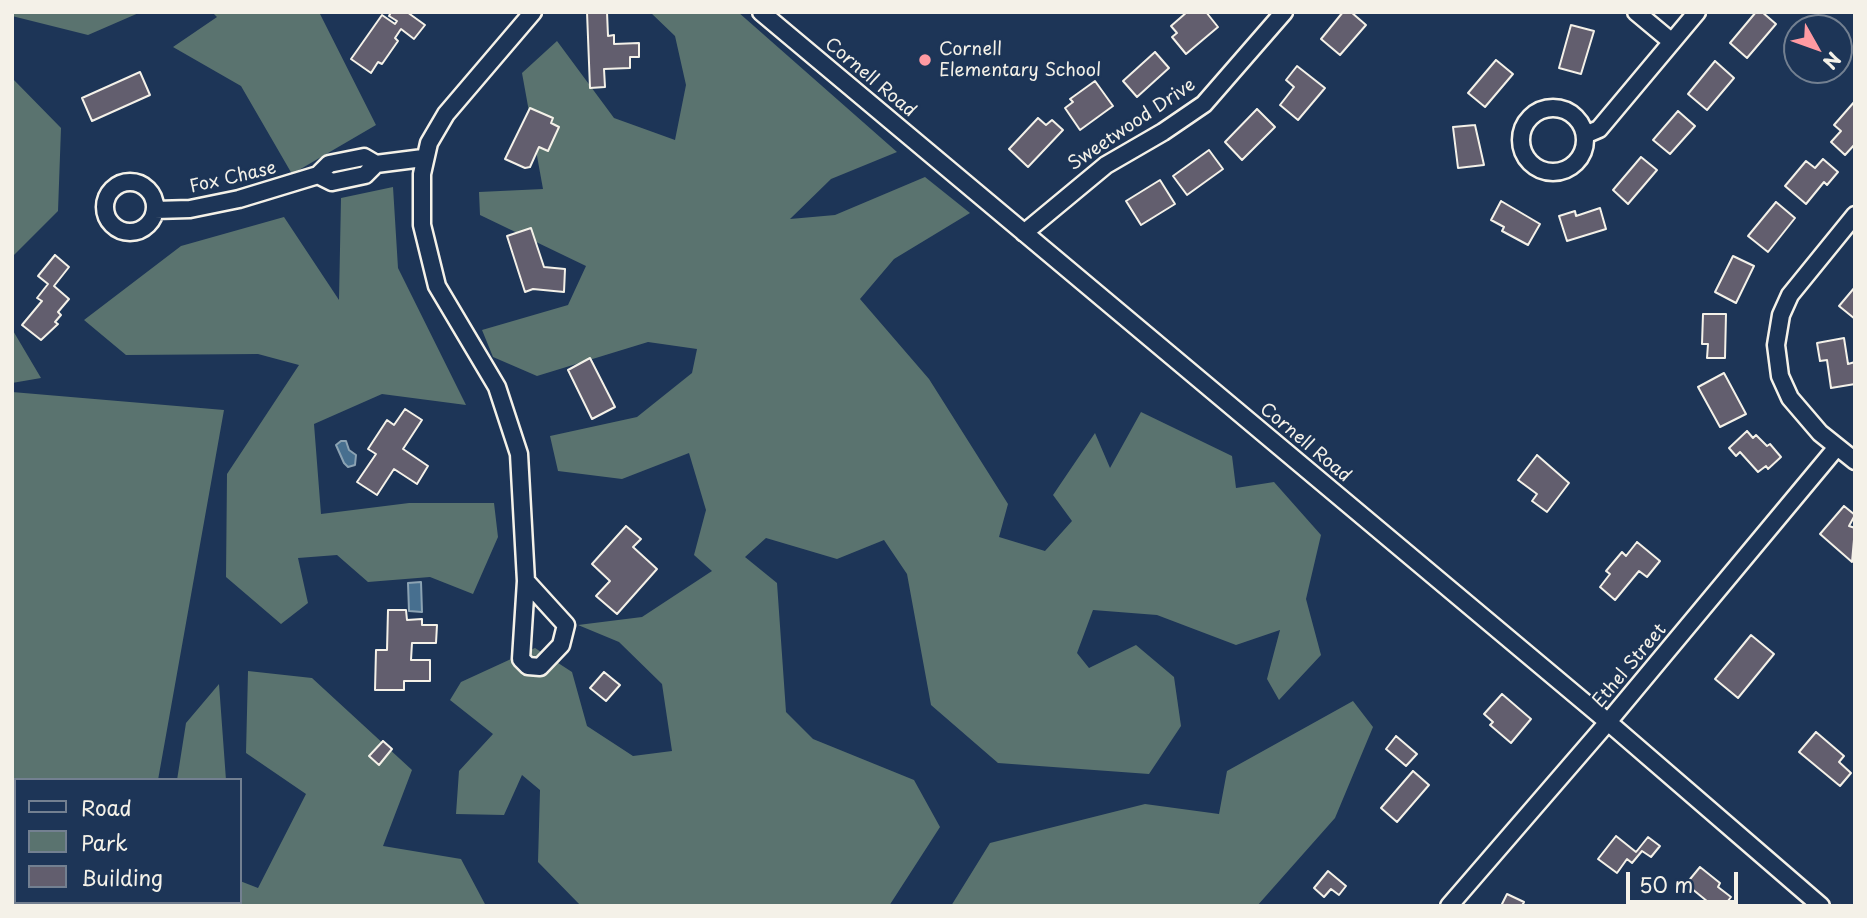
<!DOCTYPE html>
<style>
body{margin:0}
#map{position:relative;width:1867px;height:918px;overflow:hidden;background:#1d3557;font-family:"Playpen Sans",sans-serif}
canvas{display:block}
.frame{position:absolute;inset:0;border:14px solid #f4f1e8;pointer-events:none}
.legend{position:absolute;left:14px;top:778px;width:228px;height:126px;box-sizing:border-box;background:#1d3557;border:2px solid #738091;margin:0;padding:9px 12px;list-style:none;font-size:21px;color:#f4f1e8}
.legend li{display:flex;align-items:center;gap:14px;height:35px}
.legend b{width:35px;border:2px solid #738091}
.north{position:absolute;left:1783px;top:14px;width:70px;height:70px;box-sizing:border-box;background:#1d3557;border:2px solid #738091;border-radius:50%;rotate:130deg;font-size:19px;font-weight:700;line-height:28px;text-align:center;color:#f4f1e8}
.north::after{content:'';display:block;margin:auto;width:24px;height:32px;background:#ff9aa2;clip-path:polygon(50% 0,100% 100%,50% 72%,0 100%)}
.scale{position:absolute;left:1626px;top:872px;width:112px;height:32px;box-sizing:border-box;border:4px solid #f4f1e8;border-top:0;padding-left:9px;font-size:21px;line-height:24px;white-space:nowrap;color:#f4f1e8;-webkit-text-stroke:5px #1d3557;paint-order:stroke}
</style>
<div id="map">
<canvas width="1867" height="918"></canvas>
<div class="frame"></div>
<ul class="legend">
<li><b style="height:9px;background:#1d3557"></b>Road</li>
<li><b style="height:19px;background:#5a736f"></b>Park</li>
<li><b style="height:19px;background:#625e6e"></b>Building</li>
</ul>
<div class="north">N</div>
<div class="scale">50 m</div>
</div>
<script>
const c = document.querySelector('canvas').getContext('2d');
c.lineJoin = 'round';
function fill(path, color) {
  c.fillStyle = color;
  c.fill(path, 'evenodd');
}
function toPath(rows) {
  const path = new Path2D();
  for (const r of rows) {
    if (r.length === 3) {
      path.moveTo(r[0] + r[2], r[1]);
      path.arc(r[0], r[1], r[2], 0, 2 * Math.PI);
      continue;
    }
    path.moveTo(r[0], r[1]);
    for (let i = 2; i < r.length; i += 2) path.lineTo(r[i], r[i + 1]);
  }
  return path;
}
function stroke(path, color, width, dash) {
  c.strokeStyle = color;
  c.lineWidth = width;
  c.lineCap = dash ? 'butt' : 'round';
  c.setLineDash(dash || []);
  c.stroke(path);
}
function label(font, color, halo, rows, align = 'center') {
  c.font = font + ' "Playpen Sans",sans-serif';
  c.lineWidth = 5;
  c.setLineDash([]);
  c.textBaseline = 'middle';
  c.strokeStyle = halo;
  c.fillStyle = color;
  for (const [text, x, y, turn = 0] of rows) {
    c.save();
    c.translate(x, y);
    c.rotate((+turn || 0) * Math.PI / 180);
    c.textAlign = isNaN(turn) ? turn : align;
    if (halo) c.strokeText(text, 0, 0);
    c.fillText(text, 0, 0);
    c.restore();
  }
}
const green = toPath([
 [12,12,141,12,88,35,12,16],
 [212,12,319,12,376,125,292,174,241,86,173,47,217,17],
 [650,12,738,12,897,152,831,179,790,219,835,215,925,177,970,213,894,259,860,299,929,379,1008,504,999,537,1045,551,1072,521,1053,495,1095,433,1110,468,1141,412,1232,456,1236,488,1274,482,1321,535,1306,599,1321,655,1279,700,1267,679,1280,630,1236,645,1157,615,1093,610,1077,653,1089,668,1136,645,1174,677,1181,726,1149,774,998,763,931,705,907,574,884,540,837,559,766,538,745,557,777,583,786,712,813,739,914,780,940,827,889,906,581,906,538,862,540,790,522,775,504,815,456,814,459,771,493,734,450,700,461,682,535,648,572,672,587,726,633,756,672,751,662,684,619,642,578,625,642,617,712,571,694,555,706,510,689,453,622,479,558,471,550,436,637,417,692,373,697,349,648,342,537,376,493,357,482,330,568,305,586,266,480,215,479,192,543,189,522,73,557,41,614,118,675,140,686,85,675,36],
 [12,78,61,128,58,211,12,257],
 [393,187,398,268,466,405,382,394,314,424,321,514,409,503,494,503,498,537,473,594,430,577,368,582,337,555,298,558,308,603,281,624,226,577,227,474,299,365,258,354,126,355,84,320,181,246,284,217,339,300,341,198],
 [12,329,41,378,12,383],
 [12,392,224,410,158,780,16,780,16,902,136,902,135,906,12,906],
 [248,671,312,678,412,770,383,846,461,859,486,906,157,906,158,902,240,902,240,881,258,888,306,794,246,753],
 [219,684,226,780,177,780,186,723],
 [1353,701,1373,727,1335,818,1257,906,951,906,990,843,1145,804,1219,814,1227,771]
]);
const water = toPath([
 [341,441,346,441,349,450,356,455,355,465,348,467,344,463,336,445,341,441],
 [421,582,422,612,409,611,408,583,421,582]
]);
const building = toPath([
 [391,12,407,12,425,25,414,39,401,29,395,38,398,41,382,64,378,62,371,73,351,59,382,15,395,24,397,21,389,16,391,12],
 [587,12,607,12,608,36,614,35,614,44,639,43,639,57,630,57,630,68,604,69,605,87,590,88,587,12],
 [1187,12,1206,12,1218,27,1186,54,1172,37,1177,33,1171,26,1187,12],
 [1343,12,1351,12,1366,25,1340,55,1321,39,1343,12],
 [1756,12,1762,12,1776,24,1747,58,1730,43,1756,12],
 [1571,25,1594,31,1581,74,1559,68,1571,25],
 [1155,52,1169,68,1137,97,1123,81,1155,52],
 [1496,60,1513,74,1485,107,1468,93,1496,60],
 [1715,61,1734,78,1707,110,1688,94,1715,61],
 [1297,66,1325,88,1298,120,1280,105,1294,87,1286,80,1297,66],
 [140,72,150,95,92,121,82,98,140,72],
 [1095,81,1113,106,1080,130,1065,108,1073,102,1070,99,1095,81],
 [1855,101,1855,144,1845,155,1831,142,1841,131,1834,125,1855,101],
 [530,108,553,118,551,123,559,127,548,151,539,147,530,167,525,168,505,159,530,108],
 [1257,109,1275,127,1242,160,1225,142,1257,109],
 [1678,111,1695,126,1670,154,1653,140,1678,111],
 [1038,118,1046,125,1052,120,1063,130,1028,167,1009,149,1038,118],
 [1475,125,1484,165,1458,168,1453,127,1475,125],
 [1209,150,1223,169,1187,195,1173,176,1209,150],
 [1641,157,1657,170,1628,204,1613,190,1641,157],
 [1823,159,1838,172,1827,185,1824,182,1806,204,1785,186,1806,161,1815,168,1823,159],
 [1160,180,1175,204,1141,225,1126,201,1160,180],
 [1501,201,1540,224,1528,245,1502,231,1504,227,1491,220,1501,201],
 [1776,202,1795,218,1768,252,1748,236,1776,202],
 [1600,208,1606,229,1567,241,1559,216,1575,211,1576,216,1600,208],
 [531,228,544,267,565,269,564,292,533,289,525,292,507,236,531,228],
 [55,255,69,267,54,286,69,299,58,312,61,315,55,322,58,324,41,340,22,325,42,301,37,298,48,284,38,276,55,255],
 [1733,256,1754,266,1736,303,1715,292,1733,256],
 [1855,287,1855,319,1839,306,1855,287],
 [1703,314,1726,314,1725,358,1707,358,1708,344,1702,344,1703,314],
 [1844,338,1848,364,1855,362,1855,384,1831,388,1827,360,1820,361,1817,343,1844,338],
 [590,358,615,407,592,419,568,370,590,358],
 [1724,373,1746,414,1720,427,1698,387,1724,373],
 [405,409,422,420,403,449,428,466,417,484,394,469,377,495,357,482,376,454,368,449,387,420,394,425,405,409],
 [1747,431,1753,438,1756,435,1767,446,1770,444,1781,457,1768,469,1766,466,1758,472,1740,452,1736,456,1729,448,1747,431],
 [1537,455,1569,483,1547,512,1532,501,1537,494,1518,480,1537,455],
 [1844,506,1855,515,1849,526,1855,528,1852,562,1820,534,1844,506],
 [626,526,641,539,633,547,657,569,617,614,596,596,610,581,592,564,626,526],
 [1637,542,1660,561,1647,577,1639,571,1615,600,1600,587,1610,574,1606,571,1622,552,1626,556,1637,542],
 [388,610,406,610,407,620,422,619,422,625,437,625,436,643,412,643,411,660,430,660,430,681,404,681,404,690,375,690,376,650,387,650,388,610],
 [1751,635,1774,654,1738,698,1715,679,1751,635],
 [604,672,620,685,606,701,590,688,604,672],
 [1502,694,1531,719,1511,743,1490,725,1493,722,1484,714,1502,694],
 [1816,732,1844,756,1839,762,1851,773,1840,786,1799,752,1816,732],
 [1396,736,1417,754,1406,766,1386,749,1396,736],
 [383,741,392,749,379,765,369,756,383,741],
 [1413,771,1429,785,1397,822,1381,808,1413,771],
 [1616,836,1636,852,1648,837,1660,846,1651,857,1642,851,1632,863,1627,859,1617,873,1598,859,1616,836],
 [1700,867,1720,883,1718,887,1731,897,1724,906,1713,906,1686,884,1700,867],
 [1328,871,1346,886,1339,895,1331,889,1324,897,1314,888,1328,871],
 [1507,894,1524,902,1522,906,1501,906,1507,894]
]);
const street = toPath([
 [761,12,1608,722,1821,906],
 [1636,12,1672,42],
 [1553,140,32],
 [1585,135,1599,129,1697,12],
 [318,175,332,182,365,175,376,164],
 [130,207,25],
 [155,210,190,209,239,199,318,175,329,164,364,157,376,164,423,158],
 [1855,215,1790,295,1781,315,1776,345,1780,376,1790,398,1820,433,1855,461],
 [1024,233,1106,165,1163,132,1204,104,1284,12],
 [526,581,566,625,561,645,540,667,528,666,521,659,526,581,519,454,497,387,437,286,422,225,422,174,429,143,446,114,533,12],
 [1449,906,1608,722,1837,447]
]);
const markers = [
 [925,60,7,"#ff9aa2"]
];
const poiNames = [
 ["Cornell",939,50],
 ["Elementary School",939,71]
];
const streetNames = [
 ["Cornell Road",870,78,40],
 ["Sweetwood Drive",1132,125,-34],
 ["Fox Chase",233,178,-13],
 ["Cornell Road",1305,443,40],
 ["Ethel Street",1630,666,-50]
];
fill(green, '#5a736f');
fill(water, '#476f8f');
stroke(water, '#8ca3b3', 2);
fill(building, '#625e6e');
stroke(building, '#f4f1e8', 2);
stroke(street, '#f4f1e8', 21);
stroke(street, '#1d3557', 16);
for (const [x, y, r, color] of markers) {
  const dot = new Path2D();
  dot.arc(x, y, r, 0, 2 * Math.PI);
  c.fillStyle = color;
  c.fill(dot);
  stroke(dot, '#1d3557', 2.5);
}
label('18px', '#f4f1e8', '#1d3557', poiNames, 'left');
label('18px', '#f4f1e8', '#1d3557', streetNames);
</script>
